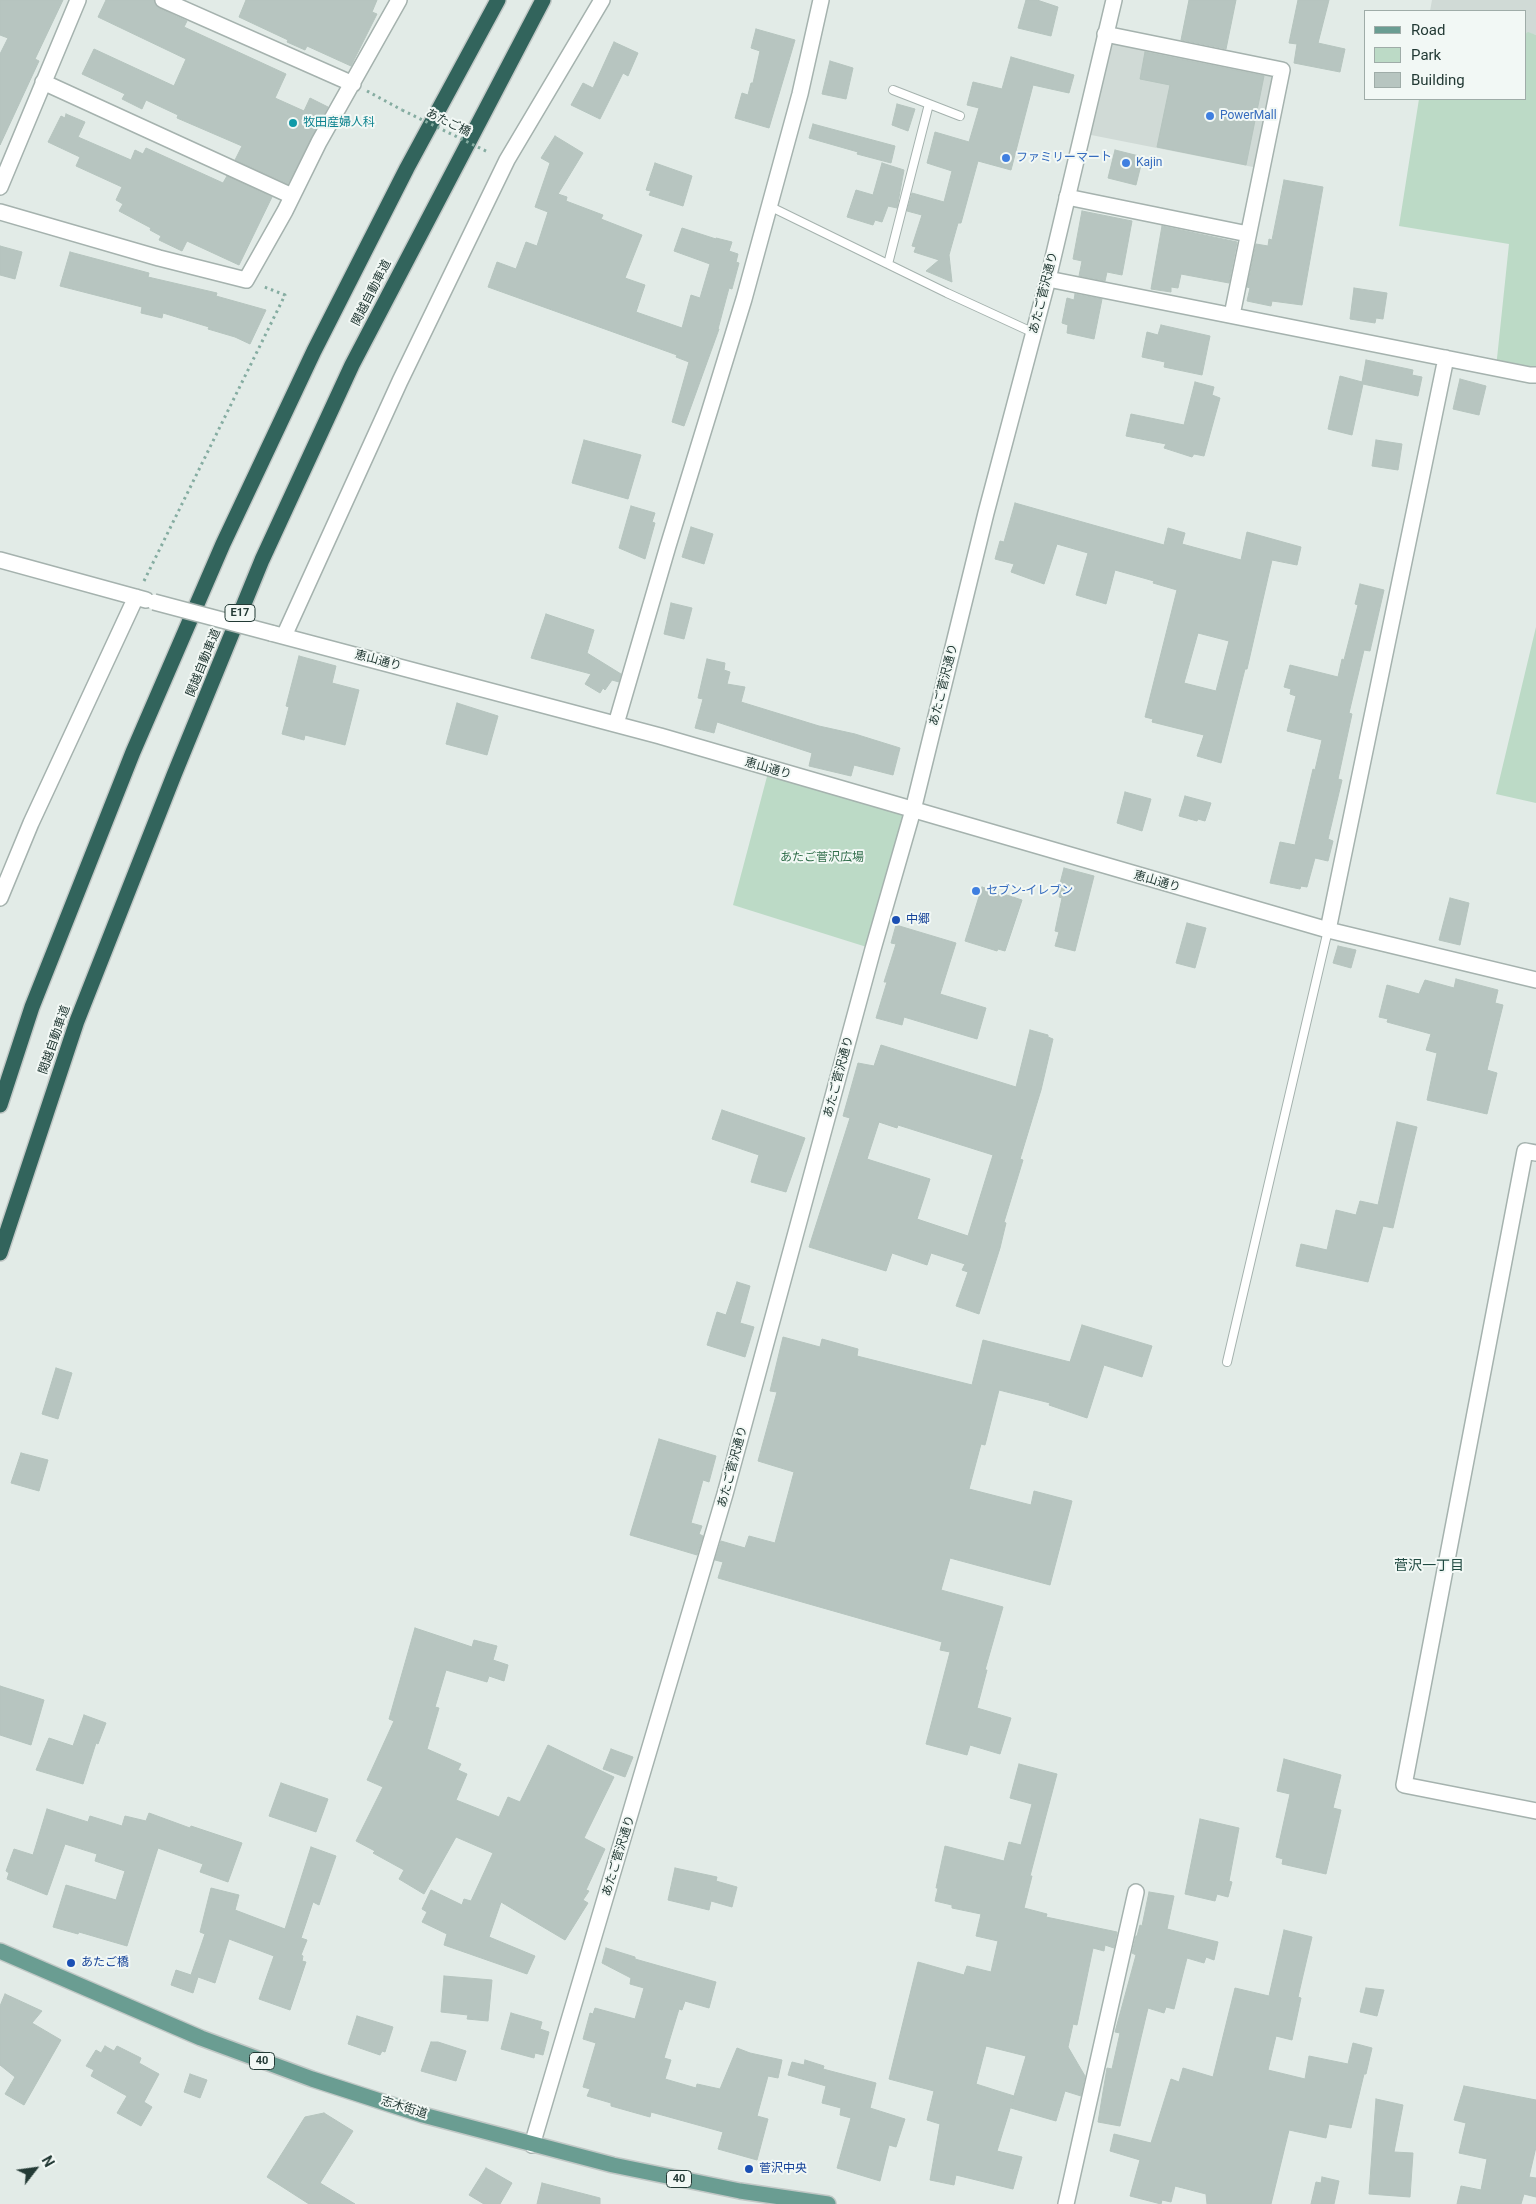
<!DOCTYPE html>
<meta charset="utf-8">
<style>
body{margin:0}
#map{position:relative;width:1536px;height:2204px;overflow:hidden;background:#e2ebe7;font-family:Roboto,sans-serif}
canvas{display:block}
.legend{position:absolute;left:1364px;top:10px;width:162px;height:90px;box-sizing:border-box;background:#f2f8f5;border:1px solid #9faca8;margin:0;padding:6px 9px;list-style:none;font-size:15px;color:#233a35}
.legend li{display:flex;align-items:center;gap:10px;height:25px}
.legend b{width:25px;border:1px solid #9faca8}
.north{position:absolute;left:10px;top:2144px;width:50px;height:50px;-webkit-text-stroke:4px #f2f8f5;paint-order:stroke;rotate:60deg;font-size:14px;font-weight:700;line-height:20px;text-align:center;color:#233a35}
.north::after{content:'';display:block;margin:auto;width:18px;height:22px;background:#233a35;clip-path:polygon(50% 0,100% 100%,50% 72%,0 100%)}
</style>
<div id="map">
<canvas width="1536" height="2204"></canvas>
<ul class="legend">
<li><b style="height:6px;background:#6a9d92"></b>Road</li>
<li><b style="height:14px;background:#bcdac6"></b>Park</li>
<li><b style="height:14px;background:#b7c5c0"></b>Building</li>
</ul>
<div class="north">N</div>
</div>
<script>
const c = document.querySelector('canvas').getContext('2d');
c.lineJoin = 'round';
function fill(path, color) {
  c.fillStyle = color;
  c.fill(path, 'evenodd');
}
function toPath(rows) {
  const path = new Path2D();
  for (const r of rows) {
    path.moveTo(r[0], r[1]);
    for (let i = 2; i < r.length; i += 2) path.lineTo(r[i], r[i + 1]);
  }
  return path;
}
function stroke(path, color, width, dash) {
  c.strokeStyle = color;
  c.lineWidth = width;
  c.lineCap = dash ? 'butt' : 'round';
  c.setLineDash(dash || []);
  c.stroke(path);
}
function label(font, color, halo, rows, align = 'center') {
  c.font = font + ' Roboto,"Noto Sans JP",sans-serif';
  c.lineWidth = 4;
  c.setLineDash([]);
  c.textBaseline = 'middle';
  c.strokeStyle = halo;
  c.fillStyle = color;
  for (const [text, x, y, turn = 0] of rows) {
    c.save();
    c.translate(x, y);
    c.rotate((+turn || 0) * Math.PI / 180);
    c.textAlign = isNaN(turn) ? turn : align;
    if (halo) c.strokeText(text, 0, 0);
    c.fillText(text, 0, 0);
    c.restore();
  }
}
const built = toPath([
 [1432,0,1536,0,1536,35,1528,33,1525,34,1525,11,1430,11],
 [1105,34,1282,70,1263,169,1081,133]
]);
const green = toPath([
 [1528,32,1536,35,1536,375,1496,368,1509,244,1399,226,1419,99,1525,99,1525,34],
 [1536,627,1536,803,1496,794],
 [769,769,913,810,873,949,733,905]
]);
const building = toPath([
 [0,0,63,0,35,59,39,61,0,145,0,54,8,38,0,35,0,0],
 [106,0,154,0,159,8,187,21,184,27,286,74,275,98,304,111,310,98,328,107,288,184,235,160,242,146,177,118,178,115,146,100,142,109,122,99,125,94,82,74,94,49,174,86,186,59,98,17,106,0],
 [246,0,377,0,372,12,377,14,351,66,307,46,305,50,287,42,288,40,239,17,246,0],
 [1026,0,1037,0,1058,7,1051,36,1018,28,1026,0],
 [1189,0,1236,0,1226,49,1181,40,1189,0],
 [1298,0,1329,0,1318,43,1345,49,1340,72,1294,63,1297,44,1289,43,1298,0],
 [756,29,795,40,769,128,735,118,742,93,748,95,751,83,753,83,760,51,751,48,756,29],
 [614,42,638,53,628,76,623,73,600,119,571,105,583,83,593,88,614,42],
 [1145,52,1264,76,1246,165,1157,147,1170,85,1140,79,1145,52],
 [1011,57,1074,75,1069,93,1033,85,1011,170,978,161,961,223,958,223,949,255,952,282,926,271,939,260,914,252,916,247,912,246,922,215,907,211,912,193,944,202,952,171,927,163,935,132,969,142,979,108,967,105,973,82,1002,89,1011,57],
 [830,61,853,68,846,99,822,94,830,61],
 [897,104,915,109,908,131,892,125,897,104],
 [66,114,85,122,78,137,131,160,135,150,143,154,146,148,223,183,227,176,272,197,239,265,187,241,182,251,159,240,161,236,150,230,151,228,119,211,123,204,116,200,122,187,76,166,80,157,48,142,61,116,65,118,66,114],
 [813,124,895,146,891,163,857,154,858,152,809,138,813,124],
 [555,136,583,153,558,194,567,197,566,201,603,215,601,219,642,235,625,278,645,285,636,312,682,328,691,295,700,298,710,264,674,251,682,228,716,239,716,238,732,242,729,251,738,254,736,262,739,263,732,289,729,288,718,329,719,329,684,426,672,422,689,362,676,357,677,355,488,287,497,262,516,269,526,242,537,246,548,212,535,207,550,163,541,158,555,136],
 [1115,150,1143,157,1136,185,1108,178,1115,150],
 [655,163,692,176,683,206,649,195,651,191,646,190,655,163],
 [882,163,904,170,897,208,888,206,882,222,875,220,873,225,847,217,856,190,873,195,882,163],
 [1284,180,1323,187,1302,305,1272,301,1271,306,1247,301,1250,288,1247,287,1256,244,1268,246,1269,239,1272,240,1284,180],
 [1082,211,1132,221,1122,275,1107,272,1105,281,1079,276,1082,261,1073,259,1082,211],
 [1162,226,1237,242,1229,283,1181,274,1178,288,1171,287,1171,292,1151,289,1162,226],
 [0,246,22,252,15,279,0,275,0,246],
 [70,252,149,273,148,277,217,293,216,296,266,310,250,344,235,337,208,329,209,327,163,313,162,318,141,313,142,307,60,286,70,252],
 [1354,288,1387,293,1383,319,1376,318,1375,323,1350,319,1354,288],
 [1075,294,1102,299,1094,339,1067,333,1068,325,1062,323,1067,298,1074,300,1075,294],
 [1161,325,1210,336,1202,375,1164,367,1165,362,1142,357,1147,332,1158,335,1161,325],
 [1366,360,1413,370,1412,375,1422,377,1418,396,1363,384,1352,435,1328,429,1340,376,1362,382,1366,360],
 [1460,379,1486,386,1479,415,1453,409,1460,379],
 [1195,382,1214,387,1212,395,1220,398,1204,456,1194,454,1192,457,1164,448,1166,444,1126,436,1131,414,1184,425,1195,382],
 [584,440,641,455,628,499,572,483,584,440],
 [1376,440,1402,444,1398,470,1372,466,1376,440],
 [1015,503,1164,545,1168,528,1185,533,1182,544,1241,560,1247,532,1301,547,1297,565,1272,560,1247,669,1245,669,1221,763,1197,756,1204,735,1152,722,1153,719,1145,717,1177,590,1153,583,1154,581,1115,570,1106,604,1076,595,1088,553,1057,544,1044,584,1011,572,1014,564,995,559,1000,541,1004,542,1015,503],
 [1198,633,1229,641,1216,691,1184,683,1198,633],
 [631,506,655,513,652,522,655,523,645,559,619,548,631,506],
 [691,527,713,534,704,564,682,557,691,527],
 [1360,584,1384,590,1370,651,1364,650,1349,713,1352,714,1338,779,1342,780,1328,839,1333,841,1328,861,1315,858,1307,887,1301,886,1300,889,1270,883,1280,842,1295,845,1313,769,1315,770,1322,740,1287,731,1296,696,1290,694,1291,689,1284,687,1290,665,1338,677,1342,659,1344,660,1358,605,1355,604,1360,584],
 [671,603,692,608,684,639,664,634,671,603],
 [546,614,594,630,587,653,621,674,619,682,612,680,605,690,603,688,600,693,585,684,591,674,531,658,546,614],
 [299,656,336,666,332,683,359,690,345,745,305,735,304,740,282,734,289,707,286,706,299,656],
 [707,659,725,663,724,670,730,672,727,684,745,687,741,702,819,726,855,734,900,748,893,775,854,765,851,776,809,766,812,753,717,722,714,733,695,728,703,699,698,698,707,659],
 [457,703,498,716,487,755,446,744,457,703],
 [1125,792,1151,799,1142,831,1117,823,1125,792],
 [1185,796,1211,803,1205,821,1198,819,1197,821,1179,816,1185,796],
 [1064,868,1094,876,1075,951,1055,946,1059,932,1055,931,1062,898,1059,897,1060,891,1058,891,1064,868],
 [982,887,1022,900,1005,951,998,949,997,951,965,941,982,887],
 [1450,898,1469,903,1460,945,1439,940,1450,898],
 [1187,923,1206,928,1195,968,1176,963,1187,923],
 [896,925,956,943,940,994,986,1008,977,1039,904,1017,902,1025,876,1018,887,982,884,982,896,944,891,943,896,925],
 [1338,946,1356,950,1351,968,1333,963,1338,946],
 [1456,979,1498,990,1495,1003,1503,1005,1487,1070,1497,1073,1487,1114,1427,1100,1437,1053,1426,1050,1431,1034,1387,1022,1388,1019,1379,1017,1387,985,1419,994,1425,980,1454,988,1456,979],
 [1030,1030,1048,1035,1048,1037,1053,1039,1041,1090,1020,1159,1023,1160,1004,1222,1006,1223,1000,1248,979,1314,956,1306,968,1272,962,1270,965,1264,931,1253,927,1265,892,1253,886,1271,809,1247,850,1118,843,1116,858,1063,874,1066,881,1045,1016,1087,1030,1030],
 [879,1122,897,1128,898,1125,993,1155,968,1236,917,1219,930,1179,867,1159,879,1122],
 [722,1110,805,1138,786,1192,751,1182,759,1155,712,1139,722,1110],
 [1397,1122,1417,1127,1393,1228,1383,1226,1368,1282,1296,1266,1301,1244,1327,1250,1336,1210,1356,1215,1360,1201,1378,1205,1397,1122],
 [737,1282,750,1286,740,1323,754,1327,745,1357,707,1345,717,1312,726,1315,737,1282],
 [1082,1325,1152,1346,1142,1377,1104,1365,1087,1418,1049,1405,1050,1403,999,1390,985,1445,981,1444,969,1489,1031,1505,1034,1491,1072,1501,1050,1585,950,1558,941,1590,1003,1607,985,1670,987,1670,977,1708,1011,1718,1000,1754,970,1745,967,1755,926,1744,950,1652,940,1650,942,1642,718,1578,723,1562,715,1560,721,1541,745,1548,749,1536,775,1543,794,1472,758,1461,777,1392,770,1391,783,1337,820,1347,822,1339,858,1349,857,1356,972,1385,983,1340,1070,1362,1082,1325],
 [56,1368,72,1373,58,1419,42,1414,56,1368],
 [659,1439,716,1456,709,1482,703,1480,691,1523,702,1526,699,1534,703,1536,697,1555,630,1535,659,1439],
 [21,1453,48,1460,39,1491,11,1483,21,1453],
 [415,1628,472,1647,474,1640,497,1646,493,1660,508,1665,504,1681,489,1676,487,1682,446,1670,435,1707,439,1708,427,1749,461,1764,458,1770,467,1774,456,1800,499,1817,508,1797,520,1802,548,1745,614,1777,584,1838,605,1849,586,1890,589,1891,583,1900,588,1903,565,1940,501,1902,489,1937,535,1956,527,1974,444,1945,447,1934,422,1922,427,1912,422,1909,431,1890,462,1905,464,1899,471,1901,493,1853,456,1837,424,1894,399,1879,404,1870,373,1853,375,1851,356,1841,383,1787,367,1780,394,1721,389,1719,415,1628],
 [0,1686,44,1700,31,1745,0,1735,0,1686],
 [84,1715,106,1723,98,1744,96,1743,83,1784,36,1770,49,1738,73,1746,84,1715],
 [611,1749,633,1757,625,1777,603,1769,611,1749],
 [1284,1759,1341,1775,1333,1808,1341,1810,1326,1874,1282,1864,1283,1859,1276,1857,1290,1794,1277,1791,1284,1759],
 [1019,1764,1057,1774,1030,1876,1032,1876,1024,1908,1047,1914,1046,1917,1117,1932,1114,1948,1105,1945,1104,1951,1093,1948,1077,2025,1073,2024,1068,2047,1085,2076,1081,2096,1065,2091,1056,2121,1011,2108,1014,2096,997,2151,1022,2157,1013,2189,956,2175,954,2185,930,2180,940,2124,927,2120,934,2091,889,2079,918,1962,964,1975,967,1966,991,1972,998,1941,976,1936,981,1914,952,1908,952,1905,935,1901,938,1888,936,1888,945,1846,1004,1861,1009,1842,1021,1845,1032,1804,1010,1798,1019,1764],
 [986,2046,1026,2056,1014,2096,976,2084,986,2046],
 [281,1783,328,1799,316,1832,269,1816,281,1783],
 [47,1809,88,1822,90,1816,122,1826,125,1816,146,1821,149,1813,190,1828,191,1826,242,1843,228,1882,200,1872,203,1864,158,1848,127,1946,79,1932,78,1934,53,1927,66,1885,116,1900,125,1871,95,1861,97,1854,65,1844,47,1895,7,1879,9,1873,6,1871,14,1849,33,1855,47,1809],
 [1200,1819,1239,1828,1229,1881,1232,1882,1228,1897,1217,1894,1215,1901,1185,1894,1200,1819],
 [311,1847,336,1856,319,1905,313,1902,301,1938,307,1940,301,1955,303,1956,302,1961,306,1962,290,2010,259,1999,274,1956,229,1939,215,1983,198,1977,193,1993,171,1985,176,1970,191,1975,205,1934,200,1932,211,1888,239,1895,235,1910,285,1929,311,1847],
 [675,1868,717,1877,716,1881,737,1887,732,1907,711,1901,709,1910,668,1900,675,1868],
 [1149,1892,1174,1896,1167,1929,1218,1942,1214,1960,1206,1957,1204,1963,1187,1958,1174,2009,1166,2007,1164,2013,1148,2008,1120,2126,1098,2122,1107,2068,1112,2069,1120,2033,1115,2032,1136,1955,1132,1953,1136,1936,1137,1936,1140,1925,1142,1926,1149,1892],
 [1284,1930,1312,1937,1298,1997,1301,1998,1292,2040,1276,2036,1268,2070,1305,2079,1309,2056,1348,2064,1353,2043,1372,2048,1366,2074,1364,2074,1351,2128,1329,2124,1326,2138,1289,2130,1271,2204,1207,2204,1206,2194,1175,2186,1171,2202,1162,2200,1161,2204,1130,2196,1140,2160,1110,2151,1114,2134,1151,2143,1171,2079,1179,2082,1183,2068,1213,2077,1235,1988,1269,1996,1284,1930],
 [606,1948,635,1957,635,1959,716,1982,709,2008,685,2001,682,2010,679,2009,664,2058,671,2060,665,2079,696,2088,697,2084,720,2089,737,2048,750,2053,782,2060,778,2078,768,2076,757,2116,768,2119,757,2160,718,2149,723,2132,651,2112,650,2117,611,2106,611,2103,587,2096,590,2089,583,2087,596,2043,583,2039,590,2013,593,2014,595,2008,635,2019,644,1988,630,1984,631,1978,602,1963,606,1948],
 [444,1976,492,1980,488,2021,467,2019,468,2015,441,2012,444,1976],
 [1366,1988,1384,1990,1377,2016,1360,2012,1366,1988],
 [5,1994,42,2011,32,2023,61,2040,24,2105,5,2094,15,2077,0,2065,0,2006,5,1994],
 [511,2013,542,2022,540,2029,549,2032,543,2055,535,2053,534,2058,501,2049,511,2013],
 [357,2016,393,2027,385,2052,382,2051,380,2055,348,2044,357,2016],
 [431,2042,438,2042,466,2051,456,2081,421,2071,431,2042],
 [105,2046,114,2051,117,2046,141,2058,139,2063,159,2074,144,2102,152,2107,141,2126,117,2113,127,2096,91,2076,94,2070,86,2066,96,2050,101,2053,105,2046],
 [805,2060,824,2066,823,2069,876,2083,870,2108,905,2119,896,2147,889,2145,880,2181,837,2168,851,2118,840,2115,841,2108,822,2103,826,2086,788,2075,792,2062,804,2065,805,2060],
 [190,2074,207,2080,200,2098,184,2092,190,2074],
 [1464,2086,1536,2100,1536,2147,1529,2177,1536,2178,1536,2197,1524,2194,1521,2204,1457,2204,1461,2186,1481,2190,1487,2159,1459,2153,1466,2123,1454,2120,1464,2086],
 [1376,2099,1403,2105,1394,2152,1413,2153,1410,2197,1369,2194,1376,2099],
 [324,2113,353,2131,320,2183,355,2204,309,2204,267,2177,305,2117,324,2113],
 [486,2168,512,2183,500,2204,484,2204,469,2195,486,2168],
 [1322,2177,1339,2181,1334,2204,1311,2204,1316,2182,1321,2183,1322,2177],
 [542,2183,600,2198,600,2204,537,2204,542,2183]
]);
const path = toPath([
 [367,91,402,110],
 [144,581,285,295,262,286]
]);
const service = toPath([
 [893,90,960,116],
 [769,206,947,293,1034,333],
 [888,264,929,104],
 [1227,1362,1328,930]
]);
const minor = toPath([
 [163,0,353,84],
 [1105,34,1282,70,1232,315],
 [43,82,292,196],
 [0,187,78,0],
 [1067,197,1248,234],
 [0,212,159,258,246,280,285,211,319,142,399,0],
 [1048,279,1530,375,1536,375],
 [0,560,146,600],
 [271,633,660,736,1328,930,1536,980],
 [284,636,400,381,507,160,602,0],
 [616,724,668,546,744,299,800,94,821,0],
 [0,898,31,823,136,597],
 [1328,930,1446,358],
 [1536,1153,1525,1151,1404,1785,1536,1811],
 [1066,2204,1136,1892]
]);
const tertiary = toPath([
 [532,2145,725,1494,873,949,913,810,986,513,1048,279,1114,0]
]);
const primary = toPath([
 [0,1951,201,2038,312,2079,423,2115,613,2165,740,2191,828,2204]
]);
const motorway = toPath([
 [0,1105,32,1007,133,752,223,544,314,351,407,168,498,0],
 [0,1253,77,1021,174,775,262,560,352,365,543,0]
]);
const pathBridge = toPath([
 [402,110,488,152]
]);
const minorBridge = toPath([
 [154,602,271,633]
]);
const markers = [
 [1210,116,5,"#3f7fe0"],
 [293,123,5,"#0f9aa8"],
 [1006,158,5,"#3f7fe0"],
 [1126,163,5,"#3f7fe0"],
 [976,891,5,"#3f7fe0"],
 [896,920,5,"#1a4fb4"],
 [71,1963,5,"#1a4fb4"],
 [749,2169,5,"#1a4fb4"]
];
const shields = [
 [240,613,30],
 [262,2061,25],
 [679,2179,25]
];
const shieldNames = [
 ["E17",240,613],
 ["40",262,2061],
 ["40",679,2179]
];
const shopNames = [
 ["PowerMall",1220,116],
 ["ファミリーマート",1016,158],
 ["Kajin",1136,163],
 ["セブン-イレブン",986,891]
];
const cultureNames = [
 ["牧田産婦人科",303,123]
];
const streetNames = [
 ["あたご橋",448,123,26],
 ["関越自動車道",372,293,-63],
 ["あたご菅沢通り",1044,293,-76],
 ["恵山通り",378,661,15],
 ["関越自動車道",204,663,-68],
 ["あたご菅沢通り",944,685,-76],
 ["恵山通り",768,769,16],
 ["恵山通り",1157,882,16],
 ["関越自動車道",55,1040,-71],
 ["あたご菅沢通り",839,1077,-75],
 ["あたご菅沢通り",733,1467,-75],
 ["あたご菅沢通り",619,1856,-73],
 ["志木街道",404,2108,17]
];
const parkNames = [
 ["あたご菅沢広場",822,858]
];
const transitNames = [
 ["中郷",906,920],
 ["あたご橋",81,1963],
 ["菅沢中央",759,2169]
];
const neighbourhoodNames = [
 ["菅沢一丁目",1429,1566]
];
fill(built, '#d0dad6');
fill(green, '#bcdac6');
fill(building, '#b7c5c0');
stroke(building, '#b5c4be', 1);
stroke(service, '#a5b2ae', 10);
stroke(minor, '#a5b2ae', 18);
stroke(tertiary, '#a5b2ae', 18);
stroke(primary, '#c1c8c6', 18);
stroke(motorway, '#c1c8c6', 18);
stroke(path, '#85aca1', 3, [2.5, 4]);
stroke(service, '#fff', 8);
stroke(minor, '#fff', 15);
stroke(tertiary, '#fff', 15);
stroke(primary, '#6a9d92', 15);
stroke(motorway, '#32645c', 15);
stroke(minorBridge, '#a5b2ae', 18, []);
stroke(pathBridge, '#85aca1', 3, [2.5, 4]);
stroke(minorBridge, '#fff', 15);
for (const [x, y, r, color] of markers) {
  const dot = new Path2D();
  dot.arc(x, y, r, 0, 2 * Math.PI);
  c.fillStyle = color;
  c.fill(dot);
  stroke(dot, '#f2f8f5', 2);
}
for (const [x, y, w] of shields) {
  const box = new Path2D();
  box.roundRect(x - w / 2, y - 8.5, w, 17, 4);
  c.fillStyle = '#f2f8f5';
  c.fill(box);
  stroke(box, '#233a35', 1);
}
label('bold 11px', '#233a35', null, shieldNames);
label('12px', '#366cbe', '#f2f8f5', shopNames, 'left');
label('12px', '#0d838f', '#f2f8f5', cultureNames, 'left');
label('12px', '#233a35', '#f2f8f5', streetNames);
label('12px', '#316e4b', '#f2f8f5', parkNames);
label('12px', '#164399', '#f2f8f5', transitNames, 'left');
label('14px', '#214a42', '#f2f8f5', neighbourhoodNames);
</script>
